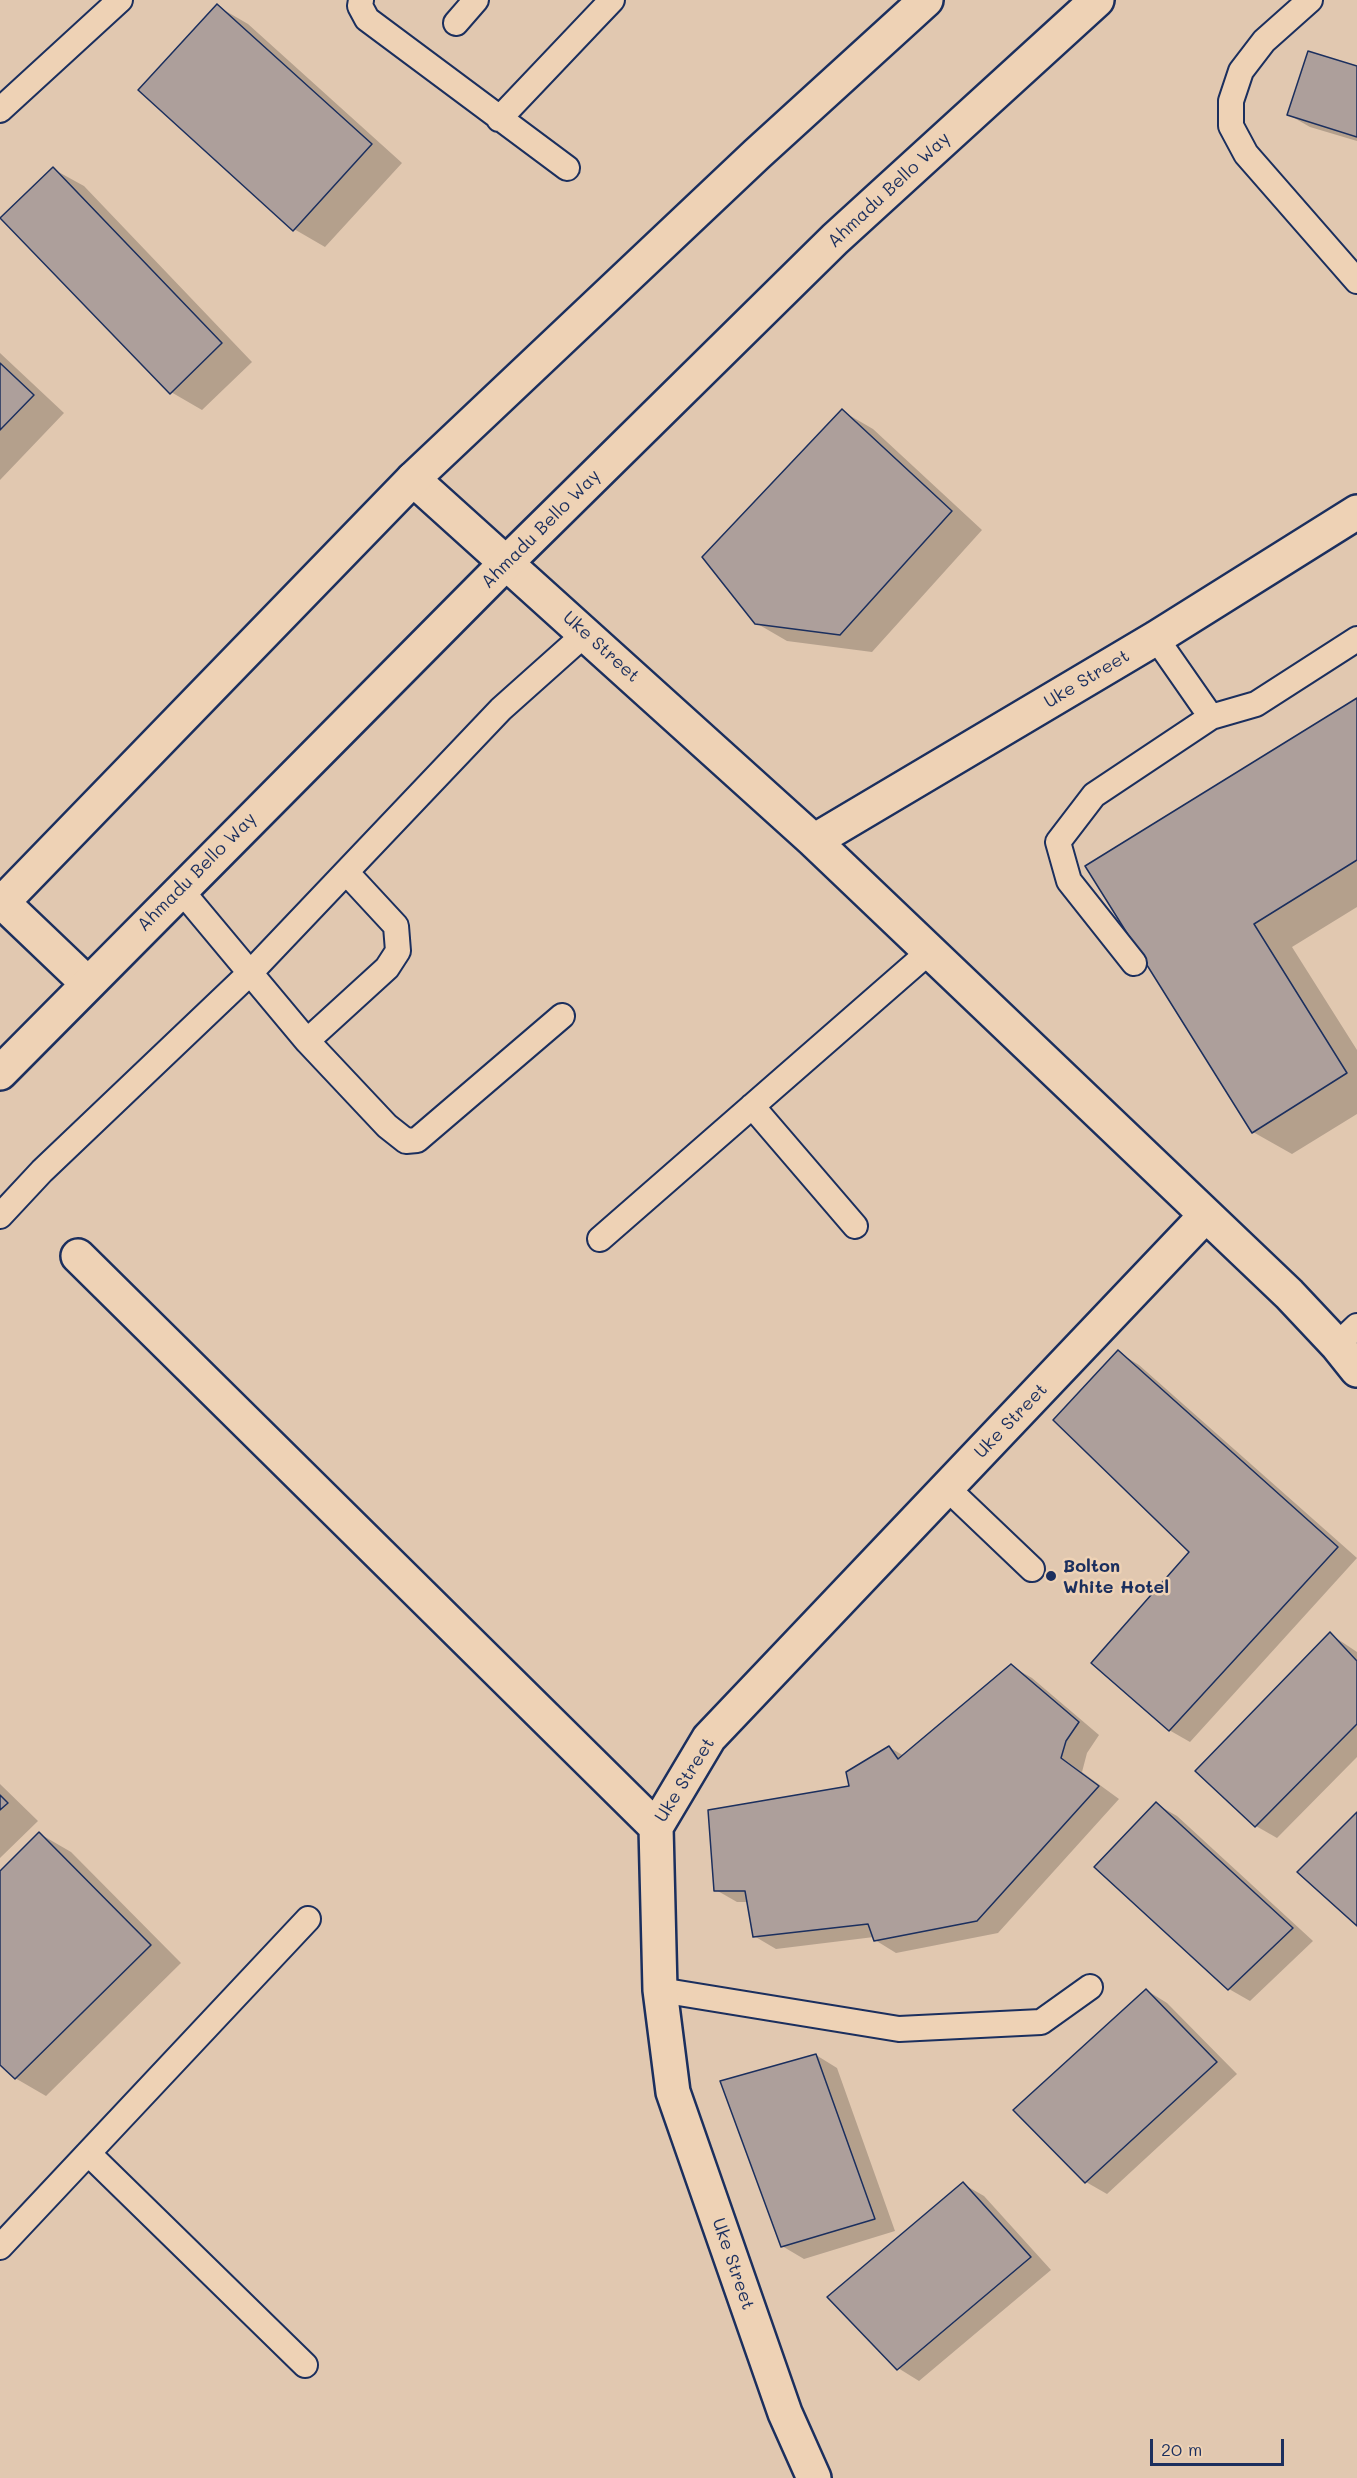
<!DOCTYPE html>
<style>
body{margin:0}
#map{position:relative;width:1357px;height:2478px;overflow:hidden;background:#e1c8b0;font-family:Mali,sans-serif}
canvas{display:block}
.scale{position:absolute;left:1150px;top:2439px;width:134px;height:27px;box-sizing:border-box;border:3px solid #1b2f5e;border-top:0;padding-left:8px;font-size:18px;line-height:21px;white-space:nowrap;color:#1b2f5e;-webkit-text-stroke:4px #eed2b5;paint-order:stroke}
</style>
<div id="map">
<canvas width="1357" height="2478"></canvas>
<div class="scale">20 m</div>
</div>
<script>
const c = document.querySelector('canvas').getContext('2d');
c.lineJoin = 'round';
function fill(path, color) {
  c.fillStyle = color;
  c.fill(path, 'evenodd');
}
function toPath(rows) {
  const path = new Path2D();
  for (const r of rows) {
    path.moveTo(r[0], r[1]);
    for (let i = 2; i < r.length; i += 2) path.lineTo(r[i], r[i + 1]);
  }
  return path;
}
function stroke(path, color, width, dash) {
  c.strokeStyle = color;
  c.lineWidth = width;
  c.lineCap = dash ? 'butt' : 'round';
  c.setLineDash(dash || []);
  c.stroke(path);
}
function label(font, color, halo, rows, align = 'center') {
  c.font = font + ' Mali,sans-serif';
  c.lineWidth = 5;
  c.setLineDash([]);
  c.textBaseline = 'middle';
  c.strokeStyle = halo;
  c.fillStyle = color;
  for (const [text, x, y, turn = 0] of rows) {
    c.save();
    c.translate(x, y);
    c.rotate((+turn || 0) * Math.PI / 180);
    c.textAlign = isNaN(turn) ? turn : align;
    if (halo) c.strokeText(text, 0, 0);
    c.fillText(text, 0, 0);
    c.restore();
  }
}
const shadow = toPath([
 [217,6,248,24,402,163,325,247,294,229],
 [1357,67,1357,141,1310,127,1289,115],
 [53,169,84,186,252,362,202,410,171,392],
 [0,353,64,413,0,480],
 [842,411,873,429,982,530,872,652,787,641,756,623],
 [1357,699,1357,907,1292,947,1357,1050,1357,1114,1292,1154,1253,1132,1087,866],
 [1118,1352,1139,1365,1357,1558,1190,1742,1169,1730,1191,1552],
 [1330,1634,1357,1652,1357,1757,1277,1838,1256,1826],
 [1011,1666,1032,1678,1099,1735,1087,1753,1082,1772,1119,1799,998,1933,896,1953,875,1940,874,1937,776,1949,754,1936,748,1902,737,1902,716,1890,850,1788,889,1747,904,1756],
 [0,1784,38,1821,0,1858],
 [1156,1804,1177,1816,1313,1941,1250,2001,1229,1989],
 [40,1834,71,1852,181,1963,46,2096,15,2078,0,2063,0,1873],
 [1146,1990,1167,2003,1237,2074,1107,2194,1086,2182],
 [816,2055,837,2068,895,2231,804,2259,782,2246],
 [963,2184,984,2196,1051,2270,919,2381,898,2368]
]);
const building = toPath([
 [217,4,372,144,293,231,138,90,217,4],
 [1308,51,1357,66,1357,137,1287,115,1308,51],
 [53,167,222,343,170,394,0,218,53,167],
 [0,363,34,395,0,430,0,363],
 [842,409,952,511,840,635,755,624,702,557,842,409],
 [1357,698,1357,860,1254,924,1347,1073,1252,1133,1085,866,1357,698],
 [1118,1350,1338,1547,1169,1731,1091,1663,1189,1552,1053,1420,1118,1350],
 [1330,1632,1357,1661,1357,1724,1255,1827,1195,1771,1330,1632],
 [1011,1664,1079,1722,1066,1741,1061,1758,1099,1786,977,1921,874,1941,868,1924,753,1937,745,1891,714,1891,708,1810,849,1786,846,1772,889,1746,898,1759,1011,1664],
 [0,1795,8,1803,0,1810,0,1795],
 [1156,1802,1293,1928,1228,1990,1094,1867,1156,1802],
 [1357,1812,1357,1926,1297,1872,1357,1812],
 [39,1832,151,1945,15,2079,0,2065,0,1871,39,1832],
 [1146,1989,1217,2062,1085,2183,1013,2110,1146,1989],
 [816,2054,875,2219,781,2247,720,2081,816,2054],
 [963,2182,1031,2257,897,2370,827,2297,963,2182]
]);
const lane = toPath([
 [361,0,360,6,367,19,567,168],
 [1310,0,1264,41,1241,71,1231,101,1231,126,1246,154,1357,281],
 [456,23,476,0],
 [0,110,120,0],
 [499,119,612,0],
 [1156,638,1211,717,1256,704,1357,639],
 [180,889,307,1041,387,1126,406,1141,417,1140,562,1016],
 [1134,963,1069,881,1058,842,1094,795,1211,717],
 [307,1041,387,968,398,951,396,926,346,872],
 [752,1106,855,1226],
 [0,1216,42,1171,251,972,501,709,585,634],
 [600,1239,930,951],
 [1337,1345,1357,1326],
 [947,1488,1032,1569],
 [660,1990,899,2029,1041,2022,1090,1987],
 [89,2154,305,2365],
 [0,2247,308,1919]
]);
const street = toPath([
 [413,479,814,841,1289,1294,1337,1345,1357,1370],
 [814,841,1156,638,1357,512],
 [0,900,87,983],
 [78,1256,656,1827],
 [814,2478,785,2413,673,2092,660,1990,656,1827,709,1738,1206,1215]
]);
const primary = toPath([
 [0,905,413,479,757,154,926,0],
 [0,1073,507,562,835,239,1097,0]
]);
const markers = [
 [1051,1576,6,"#1b2f5e"]
];
const streetNames = [
 ["Ahmadu Bello Way",889,190,-43],
 ["Ahmadu Bello Way",541,529,-45],
 ["Uke Street",601,647,42],
 ["Uke Street",1087,679,-31],
 ["Ahmadu Bello Way",197,872,-45],
 ["Uke Street",1011,1421,-46],
 ["Uke Street",685,1780,-58],
 ["Uke Street",733,2264,71]
];
const poiNames = [
 ["Bolton",1063,1566],
 ["White Hotel",1063,1587]
];
fill(shadow, '#0003');
fill(building, '#ad9f9b');
stroke(building, '#1b2f5e', 1.5);
stroke(lane, '#1b2f5e', 28);
stroke(street, '#1b2f5e', 38);
stroke(primary, '#1b2f5e', 38);
stroke(lane, '#eed2b5', 24);
stroke(street, '#eed2b5', 33);
stroke(primary, '#eed2b5', 33);
for (const [x, y, r, color] of markers) {
  const dot = new Path2D();
  dot.arc(x, y, r, 0, 2 * Math.PI);
  c.fillStyle = color;
  c.fill(dot);
  stroke(dot, '#eed2b5', 2);
}
label('18px', '#1b2f5e', '#eed2b5', streetNames);
label('bold 18px', '#1b2f5e', '#eed2b5', poiNames, 'left');
</script>
